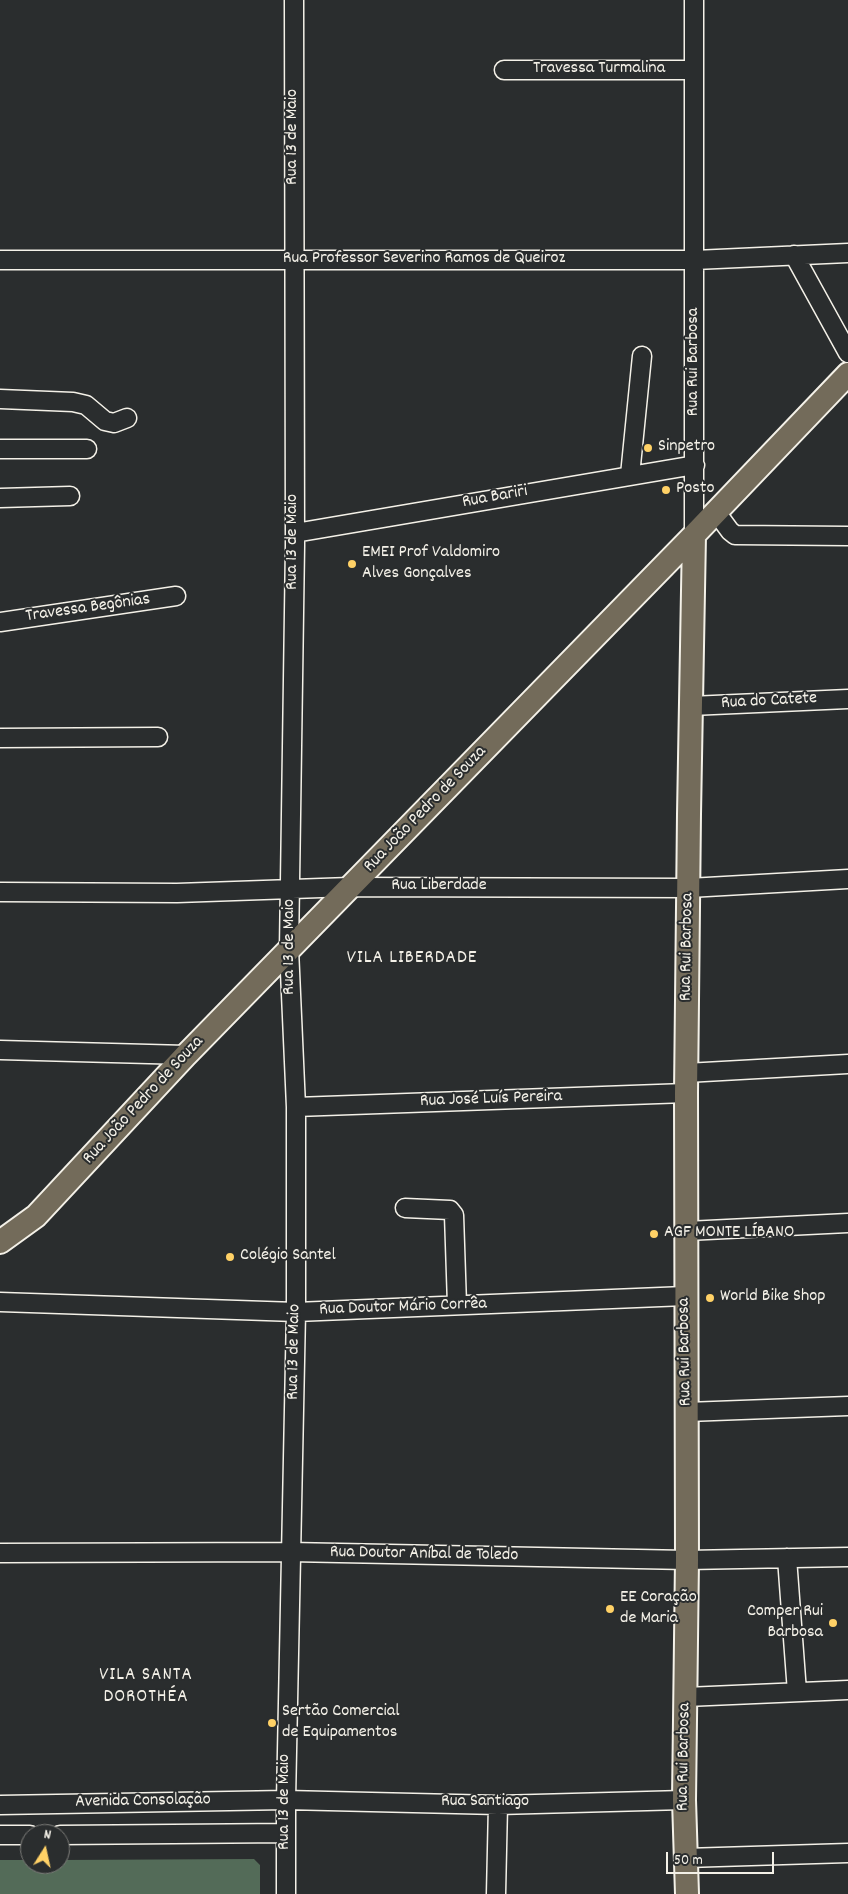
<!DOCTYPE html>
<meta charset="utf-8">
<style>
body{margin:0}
#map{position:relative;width:848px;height:1894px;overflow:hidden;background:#2a2d2e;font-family:Dekko,sans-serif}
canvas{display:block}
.north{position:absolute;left:20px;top:1824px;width:50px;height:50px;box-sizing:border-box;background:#2a2d2e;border:1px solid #7b7b78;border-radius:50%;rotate:10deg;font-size:14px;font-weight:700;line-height:20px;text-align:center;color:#f4f1e8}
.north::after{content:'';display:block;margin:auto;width:18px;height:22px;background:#ffd166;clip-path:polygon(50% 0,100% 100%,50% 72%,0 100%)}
.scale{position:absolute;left:666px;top:1852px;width:108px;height:22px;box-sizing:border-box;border:2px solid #f4f1e8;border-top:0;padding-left:6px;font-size:15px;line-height:18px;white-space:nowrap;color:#f4f1e8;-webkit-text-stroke:4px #2a2d2e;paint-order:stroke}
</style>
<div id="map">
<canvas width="848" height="1894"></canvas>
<div class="north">N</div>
<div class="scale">50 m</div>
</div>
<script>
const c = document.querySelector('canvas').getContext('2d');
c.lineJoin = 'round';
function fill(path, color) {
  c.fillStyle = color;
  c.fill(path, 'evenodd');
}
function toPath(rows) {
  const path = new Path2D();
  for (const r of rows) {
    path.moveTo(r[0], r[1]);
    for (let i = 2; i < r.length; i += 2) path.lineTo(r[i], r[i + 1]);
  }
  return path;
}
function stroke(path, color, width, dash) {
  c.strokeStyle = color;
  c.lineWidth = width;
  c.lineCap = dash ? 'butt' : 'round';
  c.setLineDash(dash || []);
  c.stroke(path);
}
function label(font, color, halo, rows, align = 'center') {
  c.font = font + ' Dekko,sans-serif';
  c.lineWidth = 4;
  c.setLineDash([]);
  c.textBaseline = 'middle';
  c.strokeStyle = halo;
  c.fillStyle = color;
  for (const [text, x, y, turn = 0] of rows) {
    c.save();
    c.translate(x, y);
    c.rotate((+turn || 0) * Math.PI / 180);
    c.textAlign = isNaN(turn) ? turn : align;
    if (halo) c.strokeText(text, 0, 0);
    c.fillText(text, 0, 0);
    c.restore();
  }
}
const green = toPath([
 [254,1859,260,1865,260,1894,0,1894,0,1860,30,1860,30,1864,60,1864,60,1860]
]);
const minor = toPath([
 [694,0,694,535],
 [504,70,694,70],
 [794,255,848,353],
 [0,260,695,260,848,253],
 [0,399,73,402,86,405,105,421,114,423,127,418],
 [0,449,87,449],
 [630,475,642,356],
 [0,498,70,496],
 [716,512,730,531,735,535,848,536],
 [295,533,695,465],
 [0,622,176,596],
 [691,706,848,699],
 [0,738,158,737],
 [0,892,177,893,350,887,689,888,848,879],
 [0,1050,186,1055],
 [686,1073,848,1064],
 [296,1107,686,1093],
 [405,1208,450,1210,454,1215,457,1305],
 [687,1231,848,1223],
 [0,1302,296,1312,685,1296],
 [687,1412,848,1406],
 [0,1553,290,1552,687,1560,848,1557],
 [787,1558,797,1692],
 [686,1697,848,1690],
 [0,1805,286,1800,498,1805,684,1800],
 [0,1835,30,1835],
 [60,1835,286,1833],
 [686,1858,848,1853],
 [286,1894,286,1800,296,1312,296,1107,289,949,295,545,294,0],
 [496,1894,498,1805]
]);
const major = toPath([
 [0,1242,36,1216,186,1055,694,535,848,374],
 [687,1894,684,1800,687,1560,686,1093,689,814,694,535]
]);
const markers = [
 [648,448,5,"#ffd166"],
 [666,490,5,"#ffd166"],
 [352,564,5,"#ffd166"],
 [654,1234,5,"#ffd166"],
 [230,1257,5,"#ffd166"],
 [710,1298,5,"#ffd166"],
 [610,1609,5,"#ffd166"],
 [833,1623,5,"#ffd166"],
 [272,1723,5,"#ffd166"]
];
const streetNames = [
 ["Travessa Turmalina",599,70],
 ["Rua 13 de Maio",294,137,-90],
 ["Rua Professor Severino Ramos de Queiroz",424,260],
 ["Rua Rui Barbosa",695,362,-90],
 ["Rua Bariri",495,498,-10],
 ["Rua 13 de Maio",294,542,-90],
 ["Travessa Begônias",88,609,-8],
 ["Rua do Catete",769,702,-3],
 ["Rua João Pedro de Souza",426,810,-46],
 ["Rua Liberdade",439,887],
 ["Rua 13 de Maio",291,947,-90],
 ["Rua Rui Barbosa",688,947,-89],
 ["Rua José Luís Pereira",491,1100,-2],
 ["Rua João Pedro de Souza",144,1101,-47],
 ["Rua Doutor Mário Corrêa",403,1308,-2],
 ["Rua 13 de Maio",295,1352,-89],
 ["Rua Rui Barbosa",686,1352,-91],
 ["Rua Doutor Aníbal de Toledo",424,1555,1],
 ["Rua Rui Barbosa",685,1757,-89],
 ["Avenida Consolação",143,1802,-1],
 ["Rua 13 de Maio",286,1802,-90],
 ["Rua Santiago",485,1803]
];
const poiNames = [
 ["Sinpetro",658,448],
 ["Posto",676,490],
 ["EMEI Prof Valdomiro",362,554],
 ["Alves Gonçalves",362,575],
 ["AGF MONTE LÍBANO",664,1234],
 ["Colégio Santel",240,1257],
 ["World Bike Shop",720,1298],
 ["EE Coração",620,1599],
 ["de Maria",620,1620],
 ["Comper Rui",823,1613,"right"],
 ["Barbosa",823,1634,"right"],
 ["Sertão Comercial",282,1713],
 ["de Equipamentos",282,1734]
];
const neighbourhoodNames = [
 ["VILA LIBERDADE",412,959],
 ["VILA SANTA",146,1676],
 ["DOROTHÉA",146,1698]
];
fill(green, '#536b58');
stroke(minor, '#f4f1e8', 21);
stroke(major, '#f4f1e8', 26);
stroke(minor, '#2a2d2e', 18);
stroke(major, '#736b5a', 22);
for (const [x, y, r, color] of markers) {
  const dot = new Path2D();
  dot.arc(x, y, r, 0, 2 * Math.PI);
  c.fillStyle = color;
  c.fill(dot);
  stroke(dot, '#2a2d2e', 2);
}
label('18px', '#f4f1e8', '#2a2d2e', streetNames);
label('18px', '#f4f1e8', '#2a2d2e', poiNames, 'left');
c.letterSpacing = '1px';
label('19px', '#f4f1e8', '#2a2d2e', neighbourhoodNames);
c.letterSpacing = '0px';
</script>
